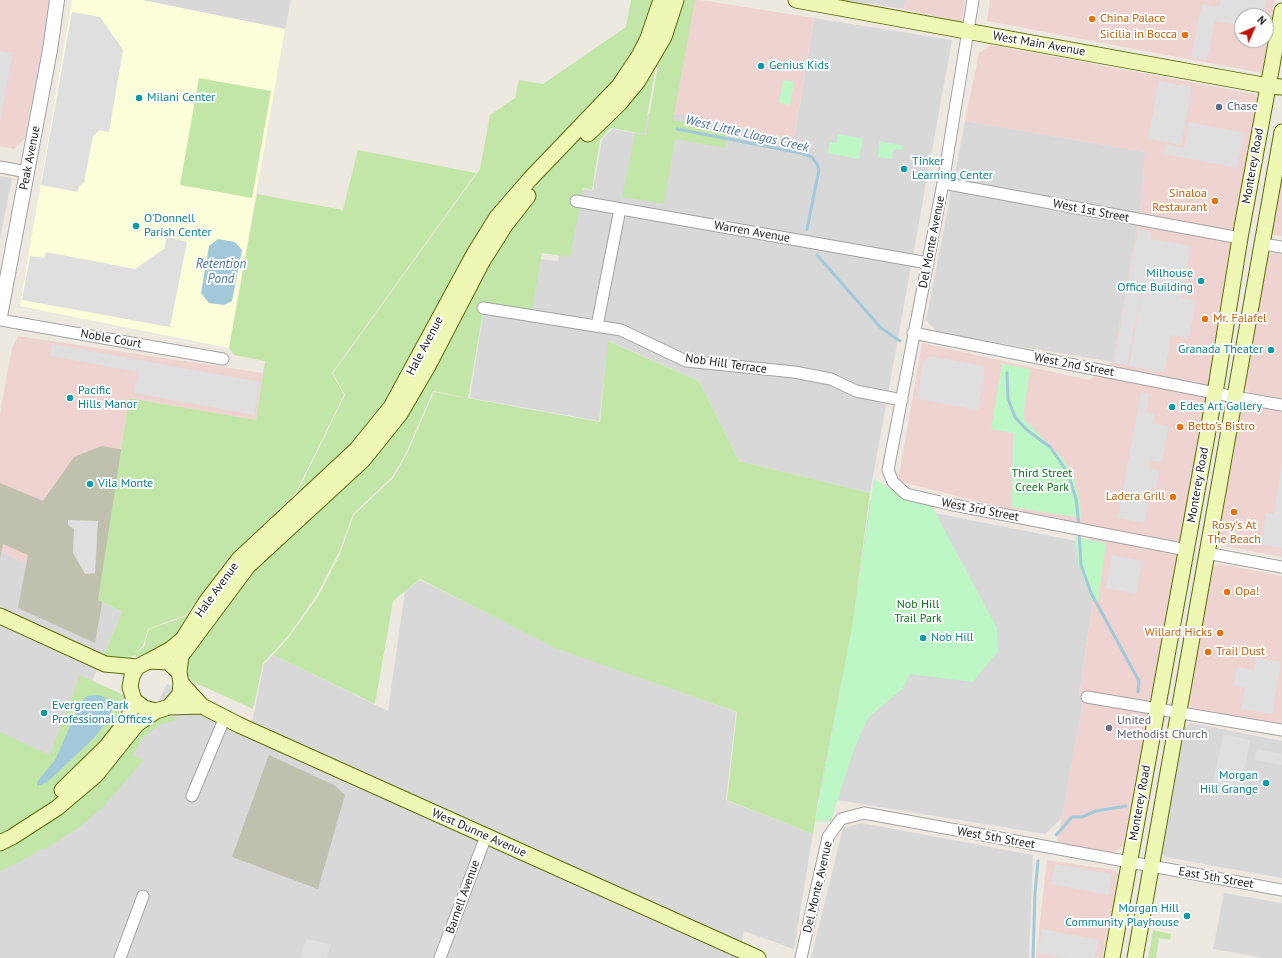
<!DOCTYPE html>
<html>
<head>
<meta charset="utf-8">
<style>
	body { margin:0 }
	#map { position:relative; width:1282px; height:958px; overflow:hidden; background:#ede9e1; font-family:"PT Sans",sans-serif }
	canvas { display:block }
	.north { position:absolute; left:1234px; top:8px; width:40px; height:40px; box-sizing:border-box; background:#fff; border:1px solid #a4a4a4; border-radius:50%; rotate:45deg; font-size:11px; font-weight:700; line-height:16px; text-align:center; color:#1b1b1b }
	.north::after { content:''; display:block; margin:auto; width:14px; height:18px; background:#c01206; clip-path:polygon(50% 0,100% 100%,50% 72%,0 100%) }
</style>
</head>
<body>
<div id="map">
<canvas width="1282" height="958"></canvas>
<div class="north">N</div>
</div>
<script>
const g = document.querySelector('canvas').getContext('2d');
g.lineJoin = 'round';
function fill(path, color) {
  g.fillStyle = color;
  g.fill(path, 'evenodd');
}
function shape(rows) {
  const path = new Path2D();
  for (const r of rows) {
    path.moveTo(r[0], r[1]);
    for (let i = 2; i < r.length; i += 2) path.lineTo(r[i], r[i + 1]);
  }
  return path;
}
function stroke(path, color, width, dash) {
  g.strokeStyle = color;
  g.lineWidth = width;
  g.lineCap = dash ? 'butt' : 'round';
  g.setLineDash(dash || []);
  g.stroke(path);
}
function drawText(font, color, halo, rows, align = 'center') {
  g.font = font + ' "PT Sans",sans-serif';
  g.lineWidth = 4;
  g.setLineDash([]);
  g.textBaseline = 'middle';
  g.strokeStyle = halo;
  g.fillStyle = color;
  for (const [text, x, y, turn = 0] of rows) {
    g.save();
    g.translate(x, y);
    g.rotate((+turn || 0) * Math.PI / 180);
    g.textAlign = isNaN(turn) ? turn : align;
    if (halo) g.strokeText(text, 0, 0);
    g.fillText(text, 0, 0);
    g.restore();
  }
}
const residential = shape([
	[142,0,291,0,285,29],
	[844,0,906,0,904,9],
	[814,18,952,40,870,493,739,461,699,381,609,341,599,421,470,398,485,301,539,259,558,261,572,187,593,191,602,140,612,129,633,133,653,109,794,139],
	[965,121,1146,152,1140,211,1113,362,938,333,926,320],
	[0,176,12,178,0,240],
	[870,500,1101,546,1079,695,1083,701,1062,818,1045,834,837,800,818,800,852,629],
	[0,551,122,612,66,740,0,804],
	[420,580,556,647,736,712,726,800,813,834,794,949,744,931,739,958,0,958,0,868,117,784,167,684,252,723,264,664,273,655,388,711,405,591],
	[1191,723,1282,741,1282,878,1165,857,1159,849,1181,730],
	[862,823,1033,855,1029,958,811,958,843,828],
	[1224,893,1282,903,1282,958,1265,958,1213,949]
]);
const commercial = shape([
	[0,0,51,0,25,138,14,149,0,146],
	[672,0,700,0,814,18,794,139,653,109],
	[906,0,965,0,962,22,904,9],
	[990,0,1275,0,1262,73,987,21],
	[1242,16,1266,16,1266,40,1242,40],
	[991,45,1254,94,1261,103,1176,572,1123,846,1113,853,1057,844,1083,701,1079,695,1101,546,1067,524,898,481,922,343,1089,380,1113,362,1140,211,1145,152,965,121,979,53],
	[1282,157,1282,236,1273,235,1269,226],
	[1275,253,1282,254,1282,398,1250,393,1243,385,1267,256],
	[18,336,263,373,256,420,129,398,98,600,0,551,0,413,12,348],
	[1242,404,1282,412,1282,557,1214,544,1234,411],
	[1220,564,1282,576,1282,724,1192,708,1186,698,1213,567],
	[1047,860,1115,870,1120,877,1102,958,1036,958]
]);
const education = shape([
	[72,0,142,0,285,29,229,348,20,306]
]);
const construction = shape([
	[102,446,129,451,95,643,18,608,28,555,3,544,0,558,0,483,43,501,74,457],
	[269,755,334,785,345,795,318,889,232,857]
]);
const grass = shape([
	[631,0,667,0,644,134,611,128,600,140,592,190,583,188,570,257,542,253,531,315,484,307,468,398,433,391,406,453,392,477,353,514,339,552,316,596,288,636,263,663,253,709,134,655,144,647,149,629,187,616,228,560,296,495,345,395,333,373,480,169,490,115,515,98,519,80,543,84,626,27],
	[669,0,695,0,673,120,728,130,725,148,675,139,664,204,622,197,635,134,646,135],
	[199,78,271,91,252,198,180,185],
	[358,150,476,173,332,373,344,395,295,494,227,559,186,615,148,629,143,646,124,665,103,656,122,612,98,600,129,398,256,420,265,361,234,355,229,348,257,194,343,210],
	[608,341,699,381,739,461,870,493,852,629,818,800,813,834,727,800,737,712,555,648,420,579,393,601,375,704,273,655,289,637,318,597,340,554,354,515,393,478,407,454,434,392,600,422],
	[80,675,178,720,159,725,144,737,132,755,144,760,103,807,81,826,44,850,43,848,18,863,0,871,0,732,50,755],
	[1153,930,1171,934,1170,940,1159,938,1156,958,1148,958]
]);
const park = shape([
	[783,80,794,82,790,105,779,103],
	[838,134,863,139,859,159,828,153,830,142,837,143],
	[879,141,904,146,903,150,893,149,892,159,878,157],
	[1002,364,1030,369,1023,418,1064,460,1074,479,1080,501,1081,518,1012,507,1013,433,991,429],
	[874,479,898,494,930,503,997,628,998,651,973,682,910,674,902,689,868,718,854,749,831,821,815,821,853,623],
	[1075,537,1106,543,1098,602,1092,600,1078,564]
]);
const parking = shape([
	[1221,0,1267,0,1263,16,1242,16,1242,26,1215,21,1207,60,1191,57,1202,4,1219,7],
	[72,12,100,17,123,50,109,132,100,130,93,136,84,183,79,186,78,192,41,185],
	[0,51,13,53,0,120],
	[1159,81,1192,87,1181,145,1148,139],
	[1189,122,1244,133,1237,168,1164,154,1166,144,1184,148],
	[1138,229,1152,232,1151,239,1191,246,1181,298,1196,301,1189,338,1171,335,1165,372,1129,366,1147,260,1127,365,1114,363],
	[167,237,187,242,170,327,22,300,30,256,44,258,46,252,135,269,164,249],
	[52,344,260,382,254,415,134,393,138,372,50,356],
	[930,356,985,366,978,410,917,399,923,362],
	[1141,392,1149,394,1146,412,1155,414,1152,423,1169,427,1162,462,1150,460,1149,468,1159,470,1156,488,1151,488,1144,523,1118,518],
	[1282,464,1282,548,1261,545,1266,513,1274,514],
	[68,520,98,521,95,573,85,574,73,553,74,529,68,525],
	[1112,555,1142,561,1136,594,1106,588],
	[1256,658,1281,662,1272,714,1241,709,1245,688,1234,686,1237,667,1254,670],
	[1223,734,1250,740,1240,793,1212,788],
	[1257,749,1282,754,1282,765,1255,760],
	[1055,864,1112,874,1108,895,1051,884],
	[1042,929,1099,940,1095,958,1066,958,1038,953],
	[306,939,331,944,327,958,301,958]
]);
const water = shape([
	[218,239,235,242,242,250,232,301,224,305,209,303,201,293,209,246],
	[95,695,102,696,108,700,112,707,111,714,105,724,94,738,56,774,46,783,37,786,37,782,55,760,80,703,87,696]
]);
const stream = shape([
	[677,129,801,153,812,157,817,164,819,170,807,229],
	[817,255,881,328,900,341],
	[1007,373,1008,399,1015,417,1027,430,1050,447,1068,473,1076,499,1079,525],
	[1079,533,1081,565,1091,593,1139,681,1138,692],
	[1056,835,1072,817,1082,817,1096,811,1126,806],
	[1033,958,1035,892,1038,861]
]);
const minor = shape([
	[973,0,943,183,888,470,893,482,906,494,949,504,1187,550],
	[0,167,27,172],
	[943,183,1240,238],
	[576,201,928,263],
	[1263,244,1282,247],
	[483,308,621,330,686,361,794,372,831,379,856,391,902,400],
	[0,320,223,359],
	[597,326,620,209],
	[913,333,1235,397,1282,405],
	[1206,553,1282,567],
	[1087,697,1282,730],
	[192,796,225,717],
	[120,958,143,896],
	[440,958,486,836],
	[801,958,828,837,841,819,864,813,1282,890]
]);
const tertiary = shape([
	[0,316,50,50,57,0]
]);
const secondary = shape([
	[796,0,1268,86,1282,87],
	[588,134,619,104,638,81,664,37,676,0],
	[0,616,105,664,137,667],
	[149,661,171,649,183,639,206,602,239,559,356,450,391,407,474,254,497,217,530,179,619,86,639,56,648,38,661,0],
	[149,661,168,662,179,672,181,683,180,694,169,707,156,711,144,708,134,700,130,687,132,676,137,667,149,661],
	[179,672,181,656,248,566,363,460,400,414,428,366,482,262,506,224,528,196],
	[181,683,202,706,239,725,758,958],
	[169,707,202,706],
	[62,790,107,746,128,719,134,700],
	[0,843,12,837,57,808,96,775,137,724,156,711],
	[1112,958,1217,381,1240,238,1282,11],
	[1135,958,1282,132]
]);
const markers = [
	[1092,19,4,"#e8710a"],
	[1185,35,4,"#e8710a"],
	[761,66,4,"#0f9aa8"],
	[139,98,4,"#0f9aa8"],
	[1219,107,4,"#5c6f8a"],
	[904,169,4,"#0f9aa8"],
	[1215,201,4,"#e8710a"],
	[136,226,4,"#0f9aa8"],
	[1201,281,4,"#0f9aa8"],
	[1205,319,4,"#e8710a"],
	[1271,350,4,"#0f9aa8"],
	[70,398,4,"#0f9aa8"],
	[1172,407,4,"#0f9aa8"],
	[1180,427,4,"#e8710a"],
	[90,484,4,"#0f9aa8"],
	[1173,497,4,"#e8710a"],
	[1234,512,4,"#e8710a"],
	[1227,592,4,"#e8710a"],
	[1220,633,4,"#e8710a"],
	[923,638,4,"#0f9aa8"],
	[1208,652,4,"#e8710a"],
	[44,713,4,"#0f9aa8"],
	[1109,728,4,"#6b7280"],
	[1266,783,4,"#0f9aa8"],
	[1187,916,4,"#0f9aa8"]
];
const foodNames = [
	["China Palace",1100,19],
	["Sicilia in Bocca",1177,35,"right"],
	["Sinaloa",1207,194,"right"],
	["Restaurant",1207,208,"right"],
	["Mr. Falafel",1213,319],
	["Betto's Bistro",1188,427],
	["Ladera Grill",1165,497,"right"],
	["Rosy's At",1234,526,"center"],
	["The Beach",1234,540,"center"],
	["Opa!",1235,592],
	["Willard Hicks",1212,633,"right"],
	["Trail Dust",1216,652]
];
const streetNames = [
	["West Main Avenue",1039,44,10],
	["Peak Avenue",30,158,-79],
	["Monterey Road",1253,166,-80],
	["West 1st Street",1091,211,11],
	["Warren Avenue",752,232,10],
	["Del Monte Avenue",932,242,-79],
	["Noble Court",111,339,10],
	["Hale Avenue",425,346,-62],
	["Nob Hill Terrace",726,364,8],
	["West 2nd Street",1074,365,11],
	["Monterey Road",1198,485,-80],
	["West 3rd Street",980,510,11],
	["Hale Avenue",217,590,-54],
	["Monterey Road",1140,803,-80],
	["West Dunne Avenue",479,833,24],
	["West 5th Street",996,838,10],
	["East 5th Street",1216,878,10],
	["Del Monte Avenue",818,887,-77],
	["Barnell Avenue",463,897,-70]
];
const cultureNames = [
	["Genius Kids",769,66],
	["Milani Center",147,98],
	["Tinker",912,162],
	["Learning Center",912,176],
	["O'Donnell",144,219],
	["Parish Center",144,233],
	["Milhouse",1193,274,"right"],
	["Office Building",1193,288,"right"],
	["Granada Theater",1263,350,"right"],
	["Pacific",78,391],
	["Hills Manor",78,405],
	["Edes Art Gallery",1180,407],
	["Vila Monte",98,484],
	["Nob Hill",931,638],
	["Evergreen Park",52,706],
	["Professional Offices",52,720],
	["Morgan",1258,776,"right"],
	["Hill Grange",1258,790,"right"],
	["Morgan Hill",1179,909,"right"],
	["Community Playhouse",1179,923,"right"]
];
const serviceNames = [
	["Chase",1227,107]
];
const parkNames = [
	["Third Street",1042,474],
	["Creek Park",1042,488],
	["Nob Hill",918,605],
	["Trail Park",918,619]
];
const worshipNames = [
	["United",1117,721],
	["Methodist Church",1117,735]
];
const waterNames = [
	["West Little Llagas Creek",747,134,13],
	["Retention",221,264],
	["Pond",221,279]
];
fill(residential, '#d9d8d8');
fill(commercial, '#eed3d0');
fill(education, '#fbfed8');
fill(construction, '#bfc0ad');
fill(grass, '#c2e6a7');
fill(park, '#bdf7c6');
fill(parking, '#dfdfdf');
fill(water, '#a2c9d9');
stroke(stream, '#a2c9d9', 3);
stroke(minor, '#a2a2a2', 13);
stroke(tertiary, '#a2a2a2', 16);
stroke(secondary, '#5b6d08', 17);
stroke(minor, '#fff', 11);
stroke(tertiary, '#fff', 14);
stroke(secondary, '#eff7b4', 15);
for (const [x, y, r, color] of markers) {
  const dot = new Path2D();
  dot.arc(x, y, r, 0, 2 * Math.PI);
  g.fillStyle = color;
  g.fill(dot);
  stroke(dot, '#fff', 1.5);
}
drawText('12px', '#c56008', '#fff', foodNames, 'left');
drawText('12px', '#1b1b1b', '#fff', streetNames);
drawText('12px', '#0d838f', '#fff', cultureNames, 'left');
drawText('12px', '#4e5e75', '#fff', serviceNames, 'left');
drawText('12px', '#0e741d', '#fff', parkNames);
drawText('12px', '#5b616d', '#fff', worshipNames, 'left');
drawText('italic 13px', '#4b73a7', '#fff', waterNames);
</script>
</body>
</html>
